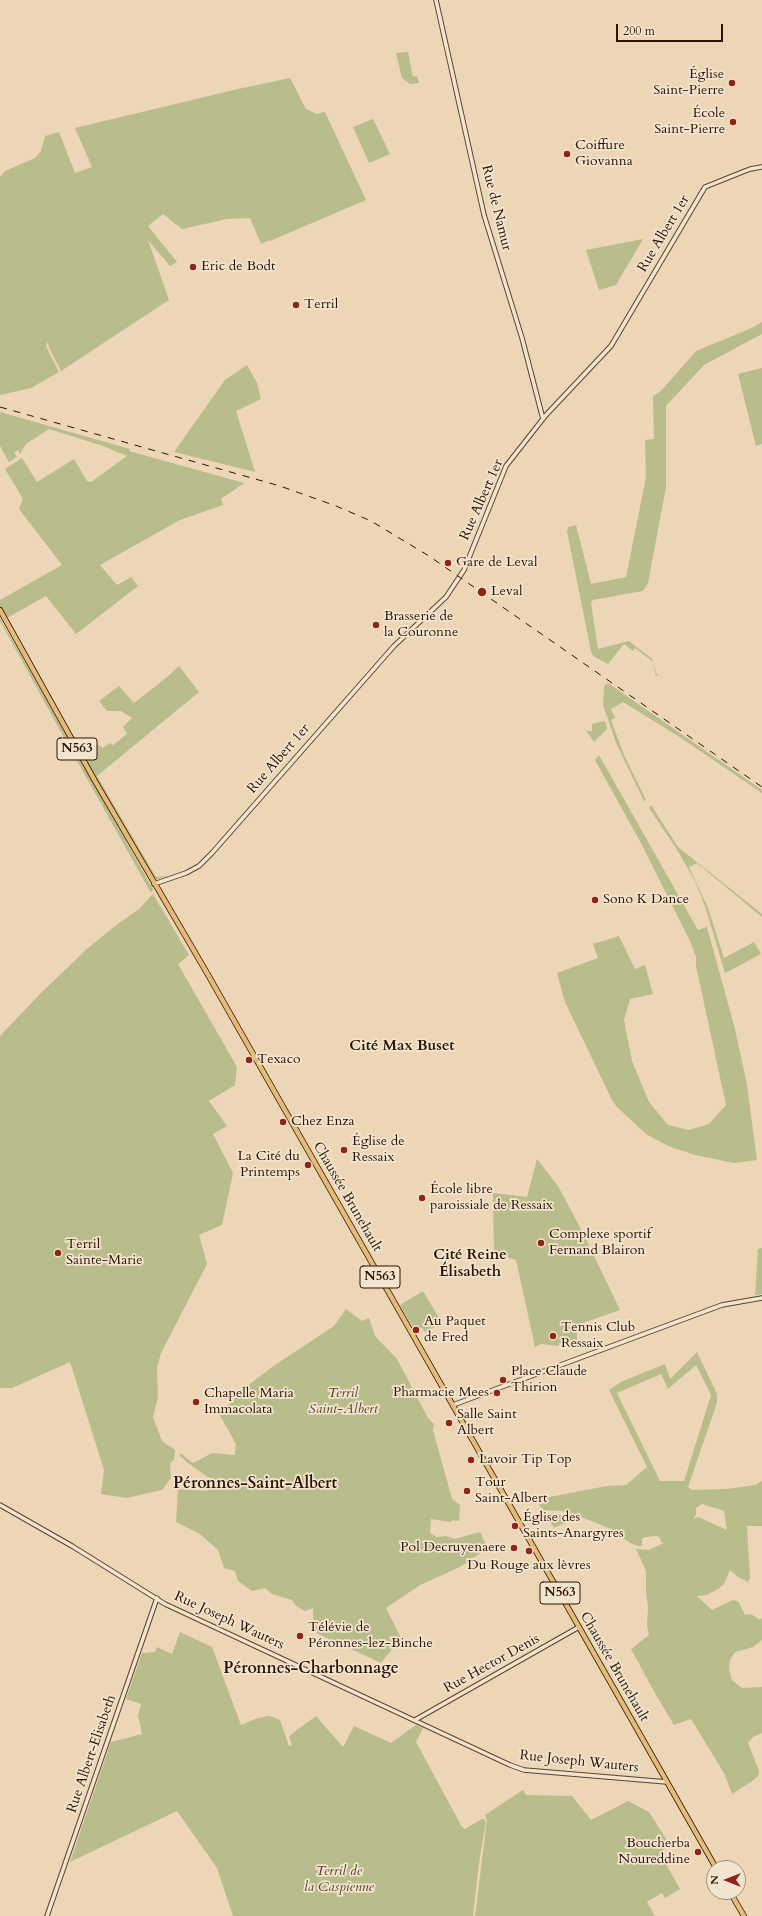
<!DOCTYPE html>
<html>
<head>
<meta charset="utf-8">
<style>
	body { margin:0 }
	#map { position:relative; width:762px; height:1916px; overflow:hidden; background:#ecd6b5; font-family:Cardo,serif }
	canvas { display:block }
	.north { position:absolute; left:706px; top:1860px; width:40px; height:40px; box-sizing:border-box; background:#f3e4cf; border:1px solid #a3917c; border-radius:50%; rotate:270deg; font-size:11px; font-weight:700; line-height:16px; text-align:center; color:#2a1400 }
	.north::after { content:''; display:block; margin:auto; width:14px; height:18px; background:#8f2418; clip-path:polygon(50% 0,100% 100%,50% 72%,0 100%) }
	.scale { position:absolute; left:616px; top:24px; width:107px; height:18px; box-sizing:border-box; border:2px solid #2a1400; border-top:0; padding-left:5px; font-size:12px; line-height:14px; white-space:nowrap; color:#2a1400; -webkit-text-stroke:3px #f3e4cf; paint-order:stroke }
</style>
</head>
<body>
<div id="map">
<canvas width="762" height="1916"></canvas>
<div class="north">N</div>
<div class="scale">200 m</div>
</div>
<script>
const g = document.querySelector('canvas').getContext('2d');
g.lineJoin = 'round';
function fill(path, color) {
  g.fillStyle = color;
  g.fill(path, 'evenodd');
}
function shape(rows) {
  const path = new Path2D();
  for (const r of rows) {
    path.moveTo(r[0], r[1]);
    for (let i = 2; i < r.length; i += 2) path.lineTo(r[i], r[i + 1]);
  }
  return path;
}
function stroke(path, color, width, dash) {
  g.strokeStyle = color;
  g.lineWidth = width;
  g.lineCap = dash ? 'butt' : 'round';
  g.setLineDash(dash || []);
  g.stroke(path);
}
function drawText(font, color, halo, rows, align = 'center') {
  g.font = font + ' Cardo,serif';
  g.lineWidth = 3.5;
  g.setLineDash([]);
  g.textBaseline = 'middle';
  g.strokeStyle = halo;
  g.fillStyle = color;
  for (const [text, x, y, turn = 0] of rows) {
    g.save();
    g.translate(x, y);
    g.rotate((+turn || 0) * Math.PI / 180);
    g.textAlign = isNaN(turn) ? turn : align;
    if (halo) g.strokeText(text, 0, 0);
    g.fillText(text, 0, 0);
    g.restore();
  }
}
const green = shape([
	[408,52,413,77,417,76,419,83,410,84,402,78,396,53],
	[290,78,306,109,317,114,325,112,366,200,270,241,269,240,261,244,250,218,227,219,182,229,163,214,148,226,177,262,170,266,148,240,169,300,61,371,49,348,48,342,46,346,59,372,31,388,0,395,0,177,5,171,35,158,41,151,45,136,59,132,75,173,92,167,75,128,238,89],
	[373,119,390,154,369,163,353,127],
	[643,239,616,285,599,290,586,250],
	[762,322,762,334,704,365,666,406,666,487,648,583,643,591,593,600,591,603,598,649,629,641,652,659,657,675,660,676,656,676,653,662,635,648,633,651,624,644,608,664,593,656,591,651,567,531,568,527,576,525,591,584,626,577,646,477,645,440,654,439,653,396,660,392,696,351,754,327],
	[247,365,257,383,261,399,236,411,255,472,174,452,225,380],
	[762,368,762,444,756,446,738,374],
	[0,412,130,449,129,451,244,483,221,499,223,505,180,520,100,565,117,585,131,577,138,586,76,634,46,596,7,618,0,606,0,600,62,565,19,509,23,499,5,469,22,458,37,482,74,459,87,481,91,482,127,456,103,446,49,429,26,444,20,454,18,450,14,453,17,457,9,462,0,446],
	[0,618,153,889,151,893,66,741,0,621],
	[179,666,199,692,97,776,156,877,171,876,156,879,151,875,80,751,82,750,84,752,90,749,95,743,103,748,110,743,113,745,127,734,123,727,132,718,121,711,107,711,99,701,119,686,134,703,166,678],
	[608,683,762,790,762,793,678,736,623,702,611,709,615,718,611,720,624,755,646,800,644,801,616,743,608,719,603,705,604,686],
	[605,721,607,729,594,742,585,729,587,731,592,731,592,724],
	[599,755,698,930,707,927,735,1029,747,1085,757,1160,734,1163,695,1155,668,1146,646,1134,617,1107,612,1100,565,1002,557,973,598,958,593,944,619,936,635,969,645,965,653,994,630,999,624,1020,632,1061,649,1102,668,1125,689,1130,709,1124,726,1105,696,966,696,957,690,941,642,845,595,760],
	[651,805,678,847,762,914,762,917,697,863,689,867,708,908,724,958,754,942,761,954,725,973,705,906,695,881,676,848,649,808],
	[153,894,189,955,178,964,237,1067,235,1085,209,1101,227,1126,213,1134,233,1173,222,1225,199,1235,207,1264,161,1353,157,1368,158,1397,153,1417,162,1441,175,1450,174,1460,170,1463,171,1478,162,1490,126,1498,101,1494,104,1470,70,1362,12,1388,0,1388,0,1036,41,993,88,948,115,926,139,909],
	[537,1159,558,1186,583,1233,620,1310,577,1325,577,1348,567,1347,565,1343,559,1343,559,1346,541,1344,535,1347,516,1260,494,1254,493,1193,527,1197],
	[762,1248,762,1294,755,1295,758,1249],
	[423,1291,442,1323,425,1332,422,1328,413,1327,400,1305],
	[346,1309,362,1321,369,1318,375,1336,397,1359,428,1418,434,1424,433,1430,452,1499,460,1505,459,1521,452,1520,451,1522,431,1519,430,1533,437,1537,446,1536,455,1539,480,1532,488,1548,460,1567,420,1585,386,1608,401,1638,381,1663,314,1632,313,1608,305,1611,296,1606,292,1600,272,1594,265,1588,252,1591,238,1581,235,1571,224,1568,218,1550,200,1534,176,1522,178,1489,208,1491,212,1480,188,1463,180,1456,180,1453,193,1463,212,1453,235,1455,236,1444,218,1412,230,1404,242,1390,272,1367,334,1326],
	[697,1352,717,1394,717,1403,688,1487,693,1490,727,1489,755,1485,762,1481,762,1526,747,1526,750,1578,748,1582,738,1577,730,1570,724,1584,718,1589,707,1595,697,1596,712,1610,733,1600,738,1601,745,1615,751,1614,760,1620,762,1618,762,1640,753,1647,735,1652,730,1660,729,1670,732,1680,742,1688,762,1687,762,1733,753,1737,748,1743,756,1763,759,1771,758,1776,751,1782,732,1794,724,1773,691,1719,674,1725,656,1695,631,1649,649,1635,647,1625,648,1607,646,1593,646,1571,636,1549,649,1550,666,1542,662,1543,659,1537,657,1536,646,1537,642,1538,642,1546,638,1546,630,1543,611,1529,576,1515,561,1511,543,1510,537,1502,544,1498,607,1486,626,1485,647,1467,609,1390,621,1382,665,1364,670,1379],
	[696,1365,711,1395,684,1481,660,1481,617,1393,661,1374,668,1389],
	[702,1504,724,1511,727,1530,698,1517,693,1519,696,1515,696,1508],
	[545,1513,549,1513,577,1518,554,1528],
	[180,1632,212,1647,241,1725,255,1719,267,1716,273,1717,280,1720,289,1746,292,1745,289,1736,316,1716,343,1747,354,1726,391,1743,416,1725,423,1728,416,1742,462,1827,465,1829,482,1819,484,1819,486,1822,479,1863,473,1916,233,1916,217,1868,177,1811,70,1862,111,1742,142,1734,138,1715,141,1704,126,1699,142,1653,155,1652,157,1647,172,1654],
	[523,1790,526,1795,572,1796,591,1820,628,1801,649,1812,670,1845,660,1853,680,1889,665,1898,662,1893,647,1902,655,1916,475,1916,487,1820,485,1815]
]);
const tertiary = shape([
	[436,0,484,215,522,338,543,419],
	[154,884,186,873,199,866,212,853,394,646,446,597,464,570,506,466,546,415,611,346,705,187,750,169,762,167],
	[453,1405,722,1305,762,1298],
	[0,1505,72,1546,165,1604,510,1765,524,1770,667,1782],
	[415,1720,579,1627],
	[47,1916,157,1598]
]);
const primary = shape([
	[0,610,95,781,207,973,716,1868],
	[730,1892,744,1916]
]);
const rail = shape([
	[0,407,280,486,336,506,371,521,429,556,762,787]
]);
const markers = [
	[732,83,4,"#8f2418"],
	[733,122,4,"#8f2418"],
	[567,154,4,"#8f2418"],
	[193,267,4,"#8f2418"],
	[296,305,4,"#8f2418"],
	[448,563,4,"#8f2418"],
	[482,592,5,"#8f2418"],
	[376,625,4,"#8f2418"],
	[595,900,4,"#8f2418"],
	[249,1060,4,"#8f2418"],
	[283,1122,4,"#8f2418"],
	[344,1150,4,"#8f2418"],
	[308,1165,4,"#8f2418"],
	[422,1198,4,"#8f2418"],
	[541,1243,4,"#8f2418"],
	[58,1253,4,"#8f2418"],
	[416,1330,4,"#8f2418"],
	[553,1336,4,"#8f2418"],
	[503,1380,4,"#8f2418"],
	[497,1393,4,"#8f2418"],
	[196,1402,4,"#8f2418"],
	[449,1423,4,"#8f2418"],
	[471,1460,4,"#8f2418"],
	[467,1491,4,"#8f2418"],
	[515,1526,4,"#8f2418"],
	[514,1548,4,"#8f2418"],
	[529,1551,4,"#8f2418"],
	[300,1636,4,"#8f2418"],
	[698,1852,4,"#8f2418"]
];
const shields = [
	[77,749,40],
	[380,1277,40],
	[560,1593,40]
];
const shieldNames = [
	["N563",77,749],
	["N563",380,1277],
	["N563",560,1593]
];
const poiNames = [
	["Église",724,75,"right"],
	["Saint-Pierre",724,91,"right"],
	["École",725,114,"right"],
	["Saint-Pierre",725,130,"right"],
	["Coiffure",575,146],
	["Giovanna",575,162],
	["Eric de Bodt",201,267],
	["Terril",304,305],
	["Gare de Leval",456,563],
	["Leval",491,592],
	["Brasserie de",384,617],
	["la Couronne",384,633],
	["Sono K Dance",603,900],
	["Texaco",257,1060],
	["Chez Enza",291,1122],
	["Église de",352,1142],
	["Ressaix",352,1158],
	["La Cité du",300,1157,"right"],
	["Printemps",300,1173,"right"],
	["École libre",430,1190],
	["paroissiale de Ressaix",430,1206],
	["Complexe sportif",549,1235],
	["Fernand Blairon",549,1251],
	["Terril",66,1245],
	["Sainte-Marie",66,1261],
	["Au Paquet",424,1322],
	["de Fred",424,1338],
	["Tennis Club",561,1328],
	["Ressaix",561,1344],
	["Place Claude",511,1372],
	["Thirion",511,1388],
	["Pharmacie Mees",489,1393,"right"],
	["Chapelle Maria",204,1394],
	["Immacolata",204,1410],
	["Salle Saint",457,1415],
	["Albert",457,1431],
	["Lavoir Tip Top",479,1460],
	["Tour",475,1483],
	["Saint-Albert",475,1499],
	["Église des",523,1518],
	["Saints-Anargyres",523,1534],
	["Pol Decruyenaere",506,1548,"right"],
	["Du Rouge aux lèvres",529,1566,"center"],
	["Télévie de",308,1628],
	["Péronnes-lez-Binche",308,1644],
	["Boucherba",690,1844,"right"],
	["Noureddine",690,1860,"right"]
];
const streetNames = [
	["Rue de Namur",496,208,76],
	["Rue Albert 1er",664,234,-59],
	["Rue Albert 1er",482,500,-66],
	["Rue Albert 1er",279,759,-49],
	["Chaussée Brunehault",347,1197,60],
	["Rue Joseph Wauters",229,1621,25],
	["Rue Hector Denis",492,1664,-29],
	["Chaussée Brunehault",614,1667,60],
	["Rue Albert-Elisabeth",92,1754,-71],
	["Rue Joseph Wauters",579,1762,6]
];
const parkNames = [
	["Terril",343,1394],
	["Saint-Albert",343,1410],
	["Terril de",339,1872],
	["la Caspienne",339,1888]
];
const neighbourhoodNames = [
	["Cité Max Buset",402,1047],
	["Cité Reine",470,1256],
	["Élisabeth",470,1273]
];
const quarterNames = [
	["Péronnes-Saint-Albert",255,1484],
	["Péronnes-Charbonnage",311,1669]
];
fill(green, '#b9bd8c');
stroke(tertiary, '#5a442d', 5.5);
stroke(primary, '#2a1400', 6);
stroke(tertiary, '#f3e4cf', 3.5);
stroke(primary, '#e6bb7a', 4.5);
stroke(rail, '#2a1400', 1, [7, 7]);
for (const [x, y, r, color] of markers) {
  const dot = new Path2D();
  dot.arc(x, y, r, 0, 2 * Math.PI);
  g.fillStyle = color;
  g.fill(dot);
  stroke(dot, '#f3e4cf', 1.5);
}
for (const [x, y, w] of shields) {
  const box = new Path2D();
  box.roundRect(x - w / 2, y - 11, w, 22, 3);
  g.fillStyle = '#f3e4cf';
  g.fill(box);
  stroke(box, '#2a1400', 1);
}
drawText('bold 13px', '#2a1400', null, shieldNames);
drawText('14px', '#2a1400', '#f3e4cf', poiNames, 'left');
drawText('14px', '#2a1400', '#f3e4cf', streetNames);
drawText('italic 14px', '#55472a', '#f3e4cf', parkNames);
drawText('bold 15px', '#2a1400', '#f3e4cf', neighbourhoodNames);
drawText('bold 16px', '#2a1400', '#f3e4cf', quarterNames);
</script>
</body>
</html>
